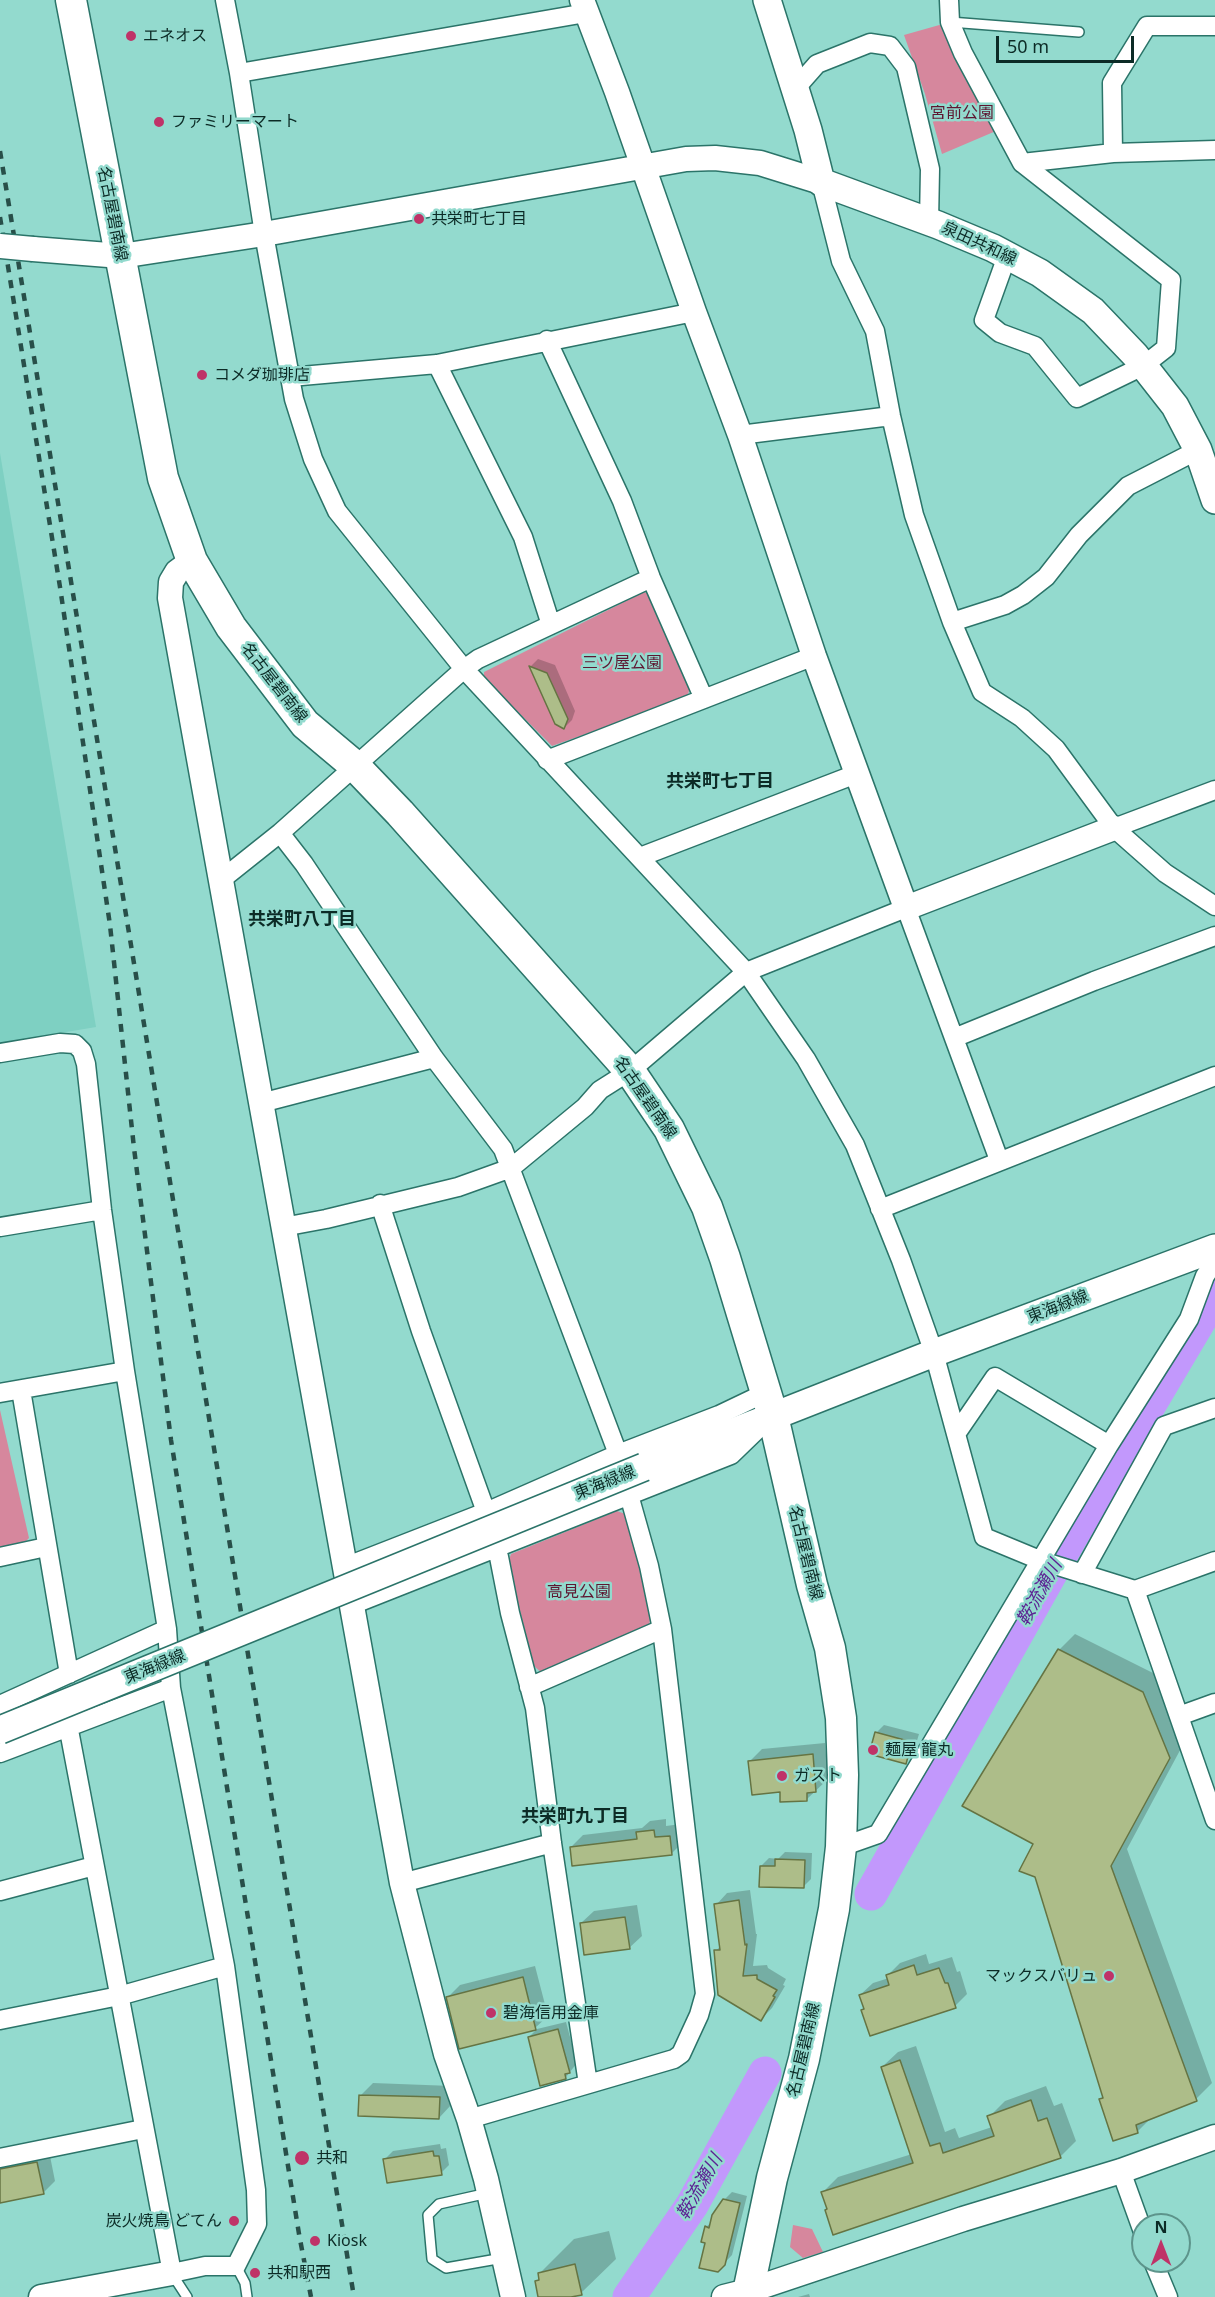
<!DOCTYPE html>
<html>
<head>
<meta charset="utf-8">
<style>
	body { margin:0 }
	#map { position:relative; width:1215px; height:2297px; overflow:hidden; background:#93dace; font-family:"Noto Sans",sans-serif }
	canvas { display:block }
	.north { position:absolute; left:1131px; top:2213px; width:60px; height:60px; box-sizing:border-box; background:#93dace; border:2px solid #5d948b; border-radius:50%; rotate:0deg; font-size:16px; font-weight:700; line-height:24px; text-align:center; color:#0c2b26 }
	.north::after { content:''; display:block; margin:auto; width:21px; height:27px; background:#bf3368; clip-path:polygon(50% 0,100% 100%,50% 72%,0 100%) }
	.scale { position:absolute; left:996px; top:36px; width:138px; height:27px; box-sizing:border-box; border:3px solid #0c2b26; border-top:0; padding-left:8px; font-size:18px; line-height:21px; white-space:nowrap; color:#0c2b26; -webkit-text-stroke:4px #93dace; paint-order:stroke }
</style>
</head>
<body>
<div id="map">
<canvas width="1215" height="2297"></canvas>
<div class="north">N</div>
<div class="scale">50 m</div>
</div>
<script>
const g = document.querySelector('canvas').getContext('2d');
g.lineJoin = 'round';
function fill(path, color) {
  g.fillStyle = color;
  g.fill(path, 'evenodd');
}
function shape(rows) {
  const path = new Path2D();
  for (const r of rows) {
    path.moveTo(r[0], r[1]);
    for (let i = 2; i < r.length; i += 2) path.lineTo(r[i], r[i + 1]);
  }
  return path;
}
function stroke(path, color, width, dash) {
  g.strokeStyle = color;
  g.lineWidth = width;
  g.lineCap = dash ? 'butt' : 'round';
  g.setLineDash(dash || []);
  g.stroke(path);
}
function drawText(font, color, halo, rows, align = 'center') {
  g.font = font + ' "Noto Sans","Noto Sans JP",sans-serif';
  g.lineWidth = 5;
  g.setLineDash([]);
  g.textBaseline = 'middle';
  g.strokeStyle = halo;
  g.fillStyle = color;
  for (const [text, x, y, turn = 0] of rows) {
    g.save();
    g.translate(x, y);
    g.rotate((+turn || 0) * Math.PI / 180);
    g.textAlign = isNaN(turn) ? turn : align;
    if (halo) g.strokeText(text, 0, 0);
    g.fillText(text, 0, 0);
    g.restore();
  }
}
const built = shape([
	[0,453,96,1027,0,1043]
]);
const green = shape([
	[950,22,1003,128,942,154,925,94,904,35],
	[644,592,652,595,690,687,687,698,552,746,484,678,484,672],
	[0,1410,29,1538,22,1545,0,1548],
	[617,1511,628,1515,650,1619,649,1628,542,1673,534,1666,508,1563,511,1554],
	[793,2225,812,2229,823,2252,803,2258,790,2247]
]);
const shadow = shape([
	[538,659,555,665,575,711,572,720,564,728,556,723,531,666],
	[1075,1634,1159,1676,1185,1741,1127,1849,1212,2083,1196,2099,1152,2117,1138,2131,1101,2100,1104,2096,1035,1843,1059,1650],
	[884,1725,919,1734,913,1754,905,1762,876,1733],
	[825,1743,828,1779,807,1799,781,1790,750,1761,762,1749],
	[666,1819,666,1826,681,1824,684,1841,671,1854,571,1847,583,1835,642,1828,650,1821],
	[785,1852,812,1853,811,1879,803,1887,761,1866,769,1858,778,1859],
	[750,1890,756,1934,757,1934,753,1966,767,1965,768,1968,786,1979,783,1985,785,1986,772,2008,761,2019,716,1951,721,1945,716,1905,727,1893],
	[637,1905,642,1936,629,1948,581,1923,594,1911],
	[926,1954,929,1964,952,1957,957,1972,960,1971,967,1994,955,2006,865,2009,860,1995,873,1983,889,1978,888,1975,900,1963],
	[535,1966,548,2016,535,2028,448,1997,460,1985],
	[566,2022,577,2063,566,2077,529,2037,537,2029],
	[916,2046,945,2132,955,2128,959,2138,992,2127,989,2117,1005,2101,1046,2086,1054,2106,1062,2103,1076,2141,1060,2157,829,2208,823,2192,838,2177,912,2154,882,2067,898,2052],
	[373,2083,452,2086,451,2105,439,2118,361,2095],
	[440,2144,441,2149,446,2148,449,2165,441,2173,385,2159,393,2151],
	[49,2151,55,2181,43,2193,0,2202,0,2160],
	[732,2192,747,2196,732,2255,717,2271,707,2242,706,2227,713,2221,724,2200],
	[609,2231,616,2259,581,2293,564,2297,540,2297,537,2281,540,2277,540,2273,574,2239],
	[809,2294,810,2297,798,2297]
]);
const river = shape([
	[871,1894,1072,1536,1215,1295],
	[629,2297,692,2205,765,2073]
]);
const building = shape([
	[529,666,547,673,568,719,564,729,555,724,529,666],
	[1058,1649,1143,1692,1170,1758,1111,1866,1197,2101,1136,2125,1138,2133,1113,2141,1099,2099,1103,2098,1035,1877,1019,1871,1033,1844,962,1806,1058,1649],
	[875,1732,912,1742,906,1764,869,1754,875,1732],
	[813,1754,816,1792,807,1793,807,1801,780,1802,780,1792,752,1795,748,1761,813,1754],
	[654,1830,655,1837,670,1836,672,1855,572,1866,570,1847,637,1839,636,1832,654,1830],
	[775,1859,805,1860,804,1888,759,1887,760,1866,775,1866,775,1859],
	[739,1900,745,1945,747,1944,743,1976,757,1975,757,1979,777,1990,773,1996,775,1997,761,2021,718,1995,714,1950,720,1950,714,1904,739,1900],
	[625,1917,630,1949,584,1955,580,1923,625,1917],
	[914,1965,917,1975,939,1968,945,1983,948,1983,956,2008,870,2036,861,2010,864,2009,859,1995,889,1985,886,1975,914,1965],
	[523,1977,536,2030,459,2049,446,1997,523,1977],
	[558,2029,570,2073,565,2074,566,2079,540,2086,528,2037,558,2029],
	[900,2060,930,2146,940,2143,943,2153,994,2136,987,2116,1031,2100,1038,2121,1047,2118,1061,2158,833,2235,825,2210,827,2209,821,2192,913,2163,881,2067,900,2060],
	[359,2095,440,2097,439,2119,358,2116,359,2095],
	[433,2151,434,2156,439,2156,442,2175,387,2183,383,2159,433,2151],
	[37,2162,44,2194,0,2203,0,2169,37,2162],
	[723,2199,740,2203,725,2265,718,2272,699,2268,705,2243,701,2242,705,2226,709,2228,712,2215,723,2199],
	[575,2264,582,2295,571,2297,538,2297,535,2281,539,2280,538,2273,575,2264]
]);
const service = shape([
	[950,22,1079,32],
	[488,2193,439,2204,428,2215,432,2259,446,2268,503,2258],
	[236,2266,245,2283,247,2297],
	[172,2274,187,2297]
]);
const minor = shape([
	[225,0,239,73,264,234,294,399,313,459,337,511,464,669,746,972,806,1059,855,1145,901,1260,934,1353,984,1537,1042,1561,1135,1590,1215,1561],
	[949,0,950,22,963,53,1022,163,1113,153,1215,150],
	[239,73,586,13],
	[795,89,817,64,870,43,890,46,906,67,930,169,929,222],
	[1113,153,1112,83,1147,26,1215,26],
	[821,182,841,261,875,331,891,416,914,515,952,622,982,692,1022,718,1056,749,1114,828],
	[1007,256,984,320,1000,333,1035,346,1077,398,1143,366,1166,348,1171,280,1022,163],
	[547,340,622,501,651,578,704,699],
	[437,364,523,537,551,625],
	[290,377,437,364,694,312],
	[740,435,891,416],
	[952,622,1005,605,1023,595,1046,577,1079,535,1128,486,1198,450],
	[547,760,814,656],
	[1215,790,1114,828,1165,873,1215,906],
	[280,833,304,864,434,1058,503,1149,618,1454],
	[640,857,856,774],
	[221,880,280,833,464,669,478,659,651,578],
	[954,1038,1094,981,1215,936],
	[0,1053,60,1043,75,1044,82,1051,86,1064,102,1210,125,1371,167,1629,171,1688,225,1966,256,2190,257,2224,236,2266,205,2266,172,2273,68,1725],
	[261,1103,434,1058],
	[380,1204,421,1331,486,1512,499,1557,510,1613,535,1708,552,1843,588,2084],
	[880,1209,1215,1076],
	[0,1227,102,1210],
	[283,1227,326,1219,458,1187,511,1168,585,1107,600,1090,630,1071,746,972,906,908,999,1160],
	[21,1390,69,1674],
	[0,1393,125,1371],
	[956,1434,995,1377,1109,1445],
	[0,1557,46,1547],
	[345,1567,486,1512,618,1454,719,1415,765,1393],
	[1082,1574,1164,1426,1215,1408],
	[1135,1590,1215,1820],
	[352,1605,731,1455,762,1425],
	[529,1687,662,1629],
	[0,1705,167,1629],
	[1179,1716,1215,1703],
	[0,1753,171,1688],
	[841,1847,878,1834,1109,1445,1189,1319,1205,1276,1215,1261],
	[402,1883,552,1843],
	[0,1891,94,1866],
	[0,2020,119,1996,225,1966],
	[469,2119,674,2059,681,2054,699,2015,705,1994,662,1629,649,1566,629,1495],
	[0,2158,143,2129],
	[1121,2171,1143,2232],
	[1153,2261,1168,2297]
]);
const tertiary = shape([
	[582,0,617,92,694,312,740,435,814,656,906,908,1114,828],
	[33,249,121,256,264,234,686,159,715,158,760,163,821,182],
	[192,561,177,572,171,582,170,598,402,1883,446,2054,469,2119,486,2179,513,2297],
	[41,2297,172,2273],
	[724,2297,748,2291,963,2219,1121,2171,1215,2137]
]);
const secondary = shape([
	[767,0,808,130,821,182,938,225,993,248,1040,273,1093,311,1135,355,1175,406,1198,450,1215,500],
	[644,1467,934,1353,1215,1248]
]);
const primary = shape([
	[71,0,163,478,192,561,231,627,305,724,355,766,400,813,630,1071,669,1129,707,1207,725,1258,773,1416,812,1585,830,1648,841,1718,843,1775,841,1847,834,1909,804,2059,772,2178,747,2297]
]);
const rail = shape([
	[0,151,354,2297],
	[0,217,60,587,110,925,134,1148,171,1440,299,2234,311,2297]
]);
const tertiaryBridge = shape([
	[0,246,33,249]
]);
const secondaryBridge = shape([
	[0,1730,644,1467]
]);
const markers = [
	[131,36,6,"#bf3368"],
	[159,122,6,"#bf3368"],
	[419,219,6,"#bf3368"],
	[202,375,6,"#bf3368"],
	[873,1750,6,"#bf3368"],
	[782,1776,6,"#bf3368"],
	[1109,1976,6,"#bf3368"],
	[491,2013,6,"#bf3368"],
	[302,2158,8,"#bf3368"],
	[234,2221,6,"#bf3368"],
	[315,2241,6,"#bf3368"],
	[255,2273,6,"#bf3368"]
];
const poiNames = [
	["エネオス",143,36],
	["ファミリーマート",171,122],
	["共栄町七丁目",431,219],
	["コメダ珈琲店",214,375],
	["麺屋 龍丸",885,1750],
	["ガスト",794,1776],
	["マックスバリュ",1097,1976,"right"],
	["碧海信用金庫",503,2013],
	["共和",316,2158],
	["炭火焼鳥 どてん",222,2221,"right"],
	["Kiosk",327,2241],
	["共和駅西",267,2273]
];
const parkNames = [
	["宮前公園",962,113],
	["三ツ屋公園",622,663],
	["高見公園",579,1592]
];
const streetNames = [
	["名古屋碧南線",112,214,79],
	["泉田共和線",979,244,25],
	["名古屋碧南線",274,683,52],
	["名古屋碧南線",645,1098,55],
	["東海緑線",1058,1307,-21],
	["東海緑線",605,1483,-22],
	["名古屋碧南線",805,1553,76],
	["東海緑線",155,1667,-22],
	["名古屋碧南線",804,2050,-77]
];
const neighbourhoodNames = [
	["共栄町七丁目",720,782],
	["共栄町八丁目",302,920],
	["共栄町九丁目",575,1817]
];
const waterNames = [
	["鞍流瀬川",1040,1593,-61],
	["鞍流瀬川",700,2187,-60]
];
fill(built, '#7ed0c2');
fill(green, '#d6879d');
fill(shadow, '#0003');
stroke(river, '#c298fc', 33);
fill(building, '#adbd89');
stroke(building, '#657443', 1.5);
stroke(service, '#2b7469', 12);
stroke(minor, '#2b7469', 21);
stroke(tertiary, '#2b7469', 27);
stroke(secondary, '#2b7469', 30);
stroke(primary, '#2b7469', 33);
stroke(service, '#fff', 9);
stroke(minor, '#fff', 18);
stroke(tertiary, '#fff', 24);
stroke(secondary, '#fff', 27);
stroke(primary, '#fff', 30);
stroke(rail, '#284f49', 4.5, [8, 8]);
stroke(tertiaryBridge, '#2b7469', 27, []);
stroke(secondaryBridge, '#2b7469', 30, []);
stroke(tertiaryBridge, '#fff', 24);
stroke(secondaryBridge, '#fff', 27);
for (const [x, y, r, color] of markers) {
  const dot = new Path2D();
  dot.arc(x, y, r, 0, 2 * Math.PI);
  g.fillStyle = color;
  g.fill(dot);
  stroke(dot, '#93dace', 2);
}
drawText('16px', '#0c2b26', '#93dace', poiNames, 'left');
drawText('16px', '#5e1731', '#93dace', parkNames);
drawText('16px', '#0c2b26', '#93dace', streetNames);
drawText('bold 18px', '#0c2b26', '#93dace', neighbourhoodNames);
drawText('italic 18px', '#5c2193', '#93dace', waterNames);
</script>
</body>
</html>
